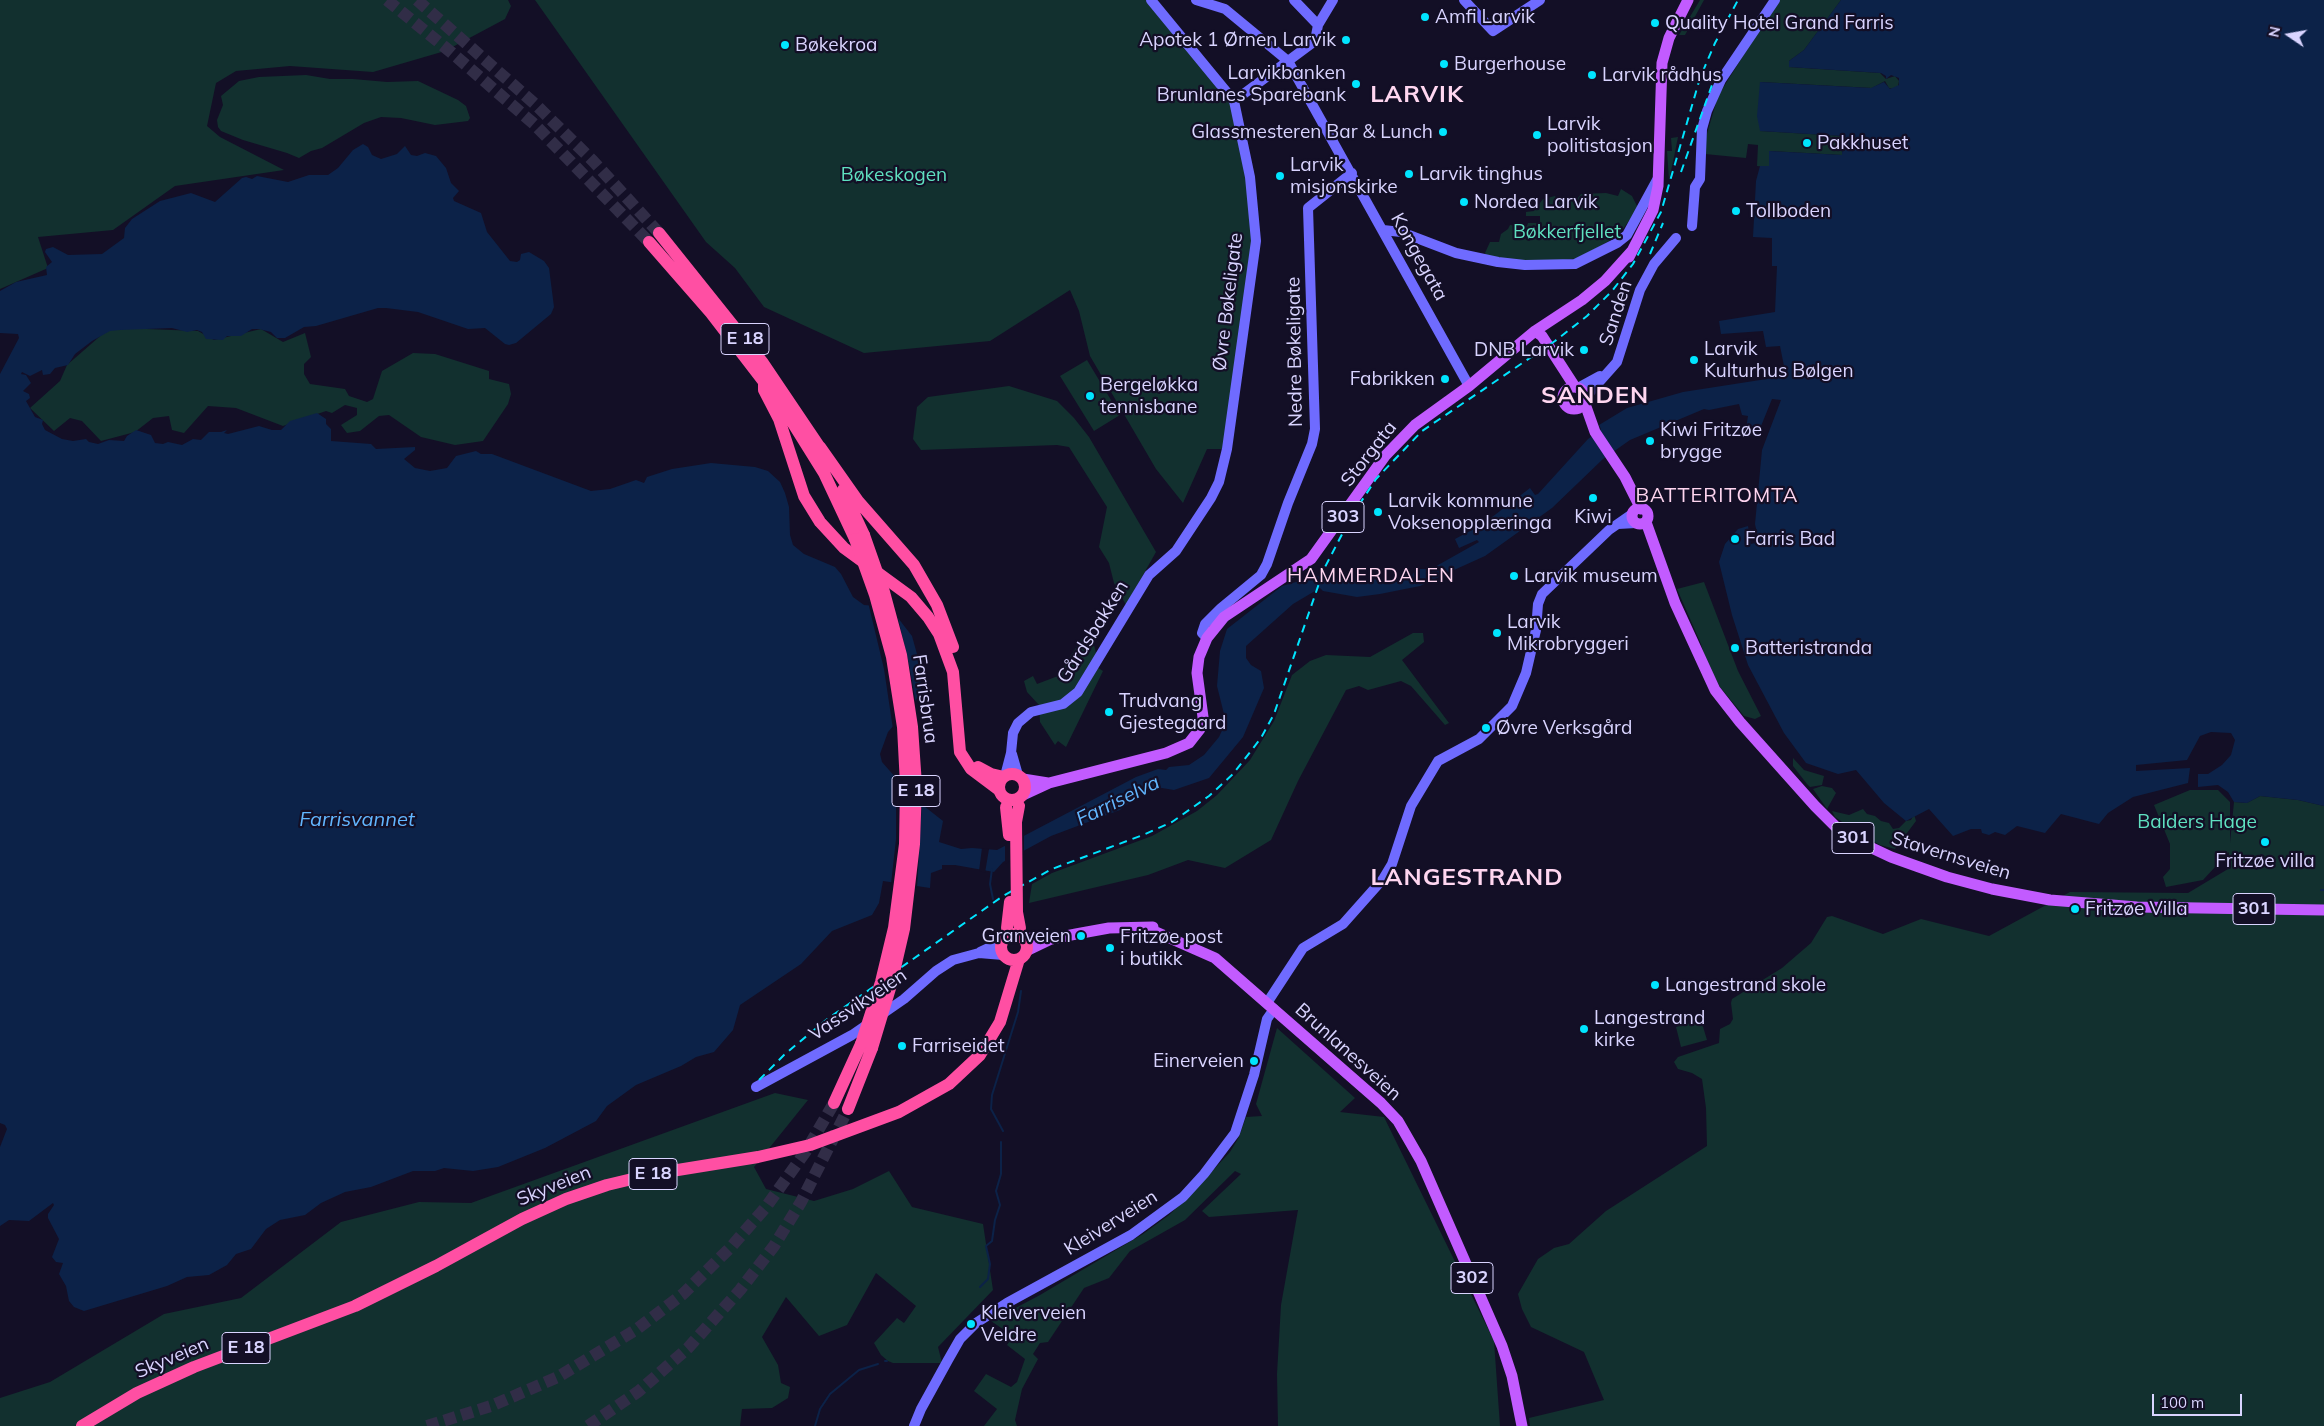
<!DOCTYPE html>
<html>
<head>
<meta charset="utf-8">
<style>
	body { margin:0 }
	#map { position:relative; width:2324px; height:1426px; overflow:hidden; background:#130f26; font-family:Mulish,sans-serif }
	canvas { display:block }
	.north { position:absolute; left:2264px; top:10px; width:50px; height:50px; -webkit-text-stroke:4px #130f26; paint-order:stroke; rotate:282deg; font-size:14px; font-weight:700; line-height:20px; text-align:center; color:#d9d4ff }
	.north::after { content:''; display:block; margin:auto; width:18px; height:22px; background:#d9d4ff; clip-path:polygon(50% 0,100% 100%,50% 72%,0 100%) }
	.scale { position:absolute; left:2152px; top:1394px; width:90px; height:22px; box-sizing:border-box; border:2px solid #d9d4ff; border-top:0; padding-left:6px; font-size:15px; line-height:18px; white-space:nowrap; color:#d9d4ff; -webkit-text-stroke:4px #130f26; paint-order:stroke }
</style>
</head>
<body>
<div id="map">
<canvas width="2324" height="1426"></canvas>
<div class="north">N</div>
<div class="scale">100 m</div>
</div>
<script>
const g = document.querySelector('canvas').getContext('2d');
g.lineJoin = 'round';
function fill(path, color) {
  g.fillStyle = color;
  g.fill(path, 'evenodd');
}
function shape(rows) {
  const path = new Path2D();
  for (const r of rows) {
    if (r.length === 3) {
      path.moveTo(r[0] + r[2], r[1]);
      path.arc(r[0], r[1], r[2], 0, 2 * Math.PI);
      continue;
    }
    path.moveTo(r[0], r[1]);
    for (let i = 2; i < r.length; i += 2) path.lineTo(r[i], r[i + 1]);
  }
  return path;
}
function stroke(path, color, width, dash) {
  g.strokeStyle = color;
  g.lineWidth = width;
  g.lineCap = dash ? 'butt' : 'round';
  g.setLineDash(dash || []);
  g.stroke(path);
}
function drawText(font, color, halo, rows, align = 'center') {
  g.font = font + ' Mulish,sans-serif';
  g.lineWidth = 4.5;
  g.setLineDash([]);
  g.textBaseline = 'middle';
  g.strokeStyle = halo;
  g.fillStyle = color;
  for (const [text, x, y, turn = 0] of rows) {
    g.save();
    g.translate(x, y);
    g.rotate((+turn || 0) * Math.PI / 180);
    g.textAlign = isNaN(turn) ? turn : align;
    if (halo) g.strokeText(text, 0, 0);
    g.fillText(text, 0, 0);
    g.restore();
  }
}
const green = shape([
	[0,0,508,0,511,6,505,19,445,51,373,72,290,66,236,71,216,83,207,126,220,137,284,170,175,186,113,230,38,237,48,268,0,289],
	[535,0,1151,0,1234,101,1256,241,1227,449,1207,449,1183,503,1156,469,1090,356,1079,311,1070,290,990,341,864,353,764,307,735,268,706,242],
	[1700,0,1704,0,1685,35,1679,35],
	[1778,0,1841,0,1804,50,1789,61,1789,67,1880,73,1886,79,1895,76,1899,81,1898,86,1893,89,1889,88,1885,81,1872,88,1760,82,1760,131,1843,136,1842,155,1770,151,1769,167,1757,166,1758,145,1748,144,1746,158,1705,154,1706,137,1718,96],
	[306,75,330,79,353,79,387,82,418,81,458,100,466,106,470,118,468,121,435,125,401,118,381,117,364,123,322,148,311,151,299,158,287,153,243,140,221,131,218,127,217,120,223,105,221,96,239,81,259,77],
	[1678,137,1674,157,1669,180,1667,151,1672,151,1671,138],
	[1621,189,1632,196,1638,208,1618,236,1579,258,1551,262,1515,261,1486,256,1485,253,1490,242,1499,242,1501,234,1508,229,1510,225,1527,226,1528,223,1540,223,1540,216,1526,216,1526,212,1534,211,1543,199,1555,196,1559,202,1567,204,1571,199,1576,200,1581,194,1606,193,1618,196],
	[121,328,198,331,214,340,261,329,283,342,305,333,311,357,304,364,304,374,310,384,345,389,349,396,367,402,373,399,382,371,413,353,435,354,489,371,489,379,509,384,511,394,508,404,483,441,455,445,421,437,389,415,379,416,360,431,347,433,341,425,357,415,357,408,345,405,332,413,326,411,283,426,236,408,208,406,184,433,172,430,169,416,153,418,135,432,101,441,82,421,70,418,54,431,30,408,60,381,67,365,106,331],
	[1087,360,1120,415,1094,431,1060,376],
	[1009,386,1057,401,1074,418,1089,437,1156,552,1126,605,1114,583,1109,563,1099,547,1107,507,1069,447,1057,445,921,450,913,439,917,407,928,397],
	[1704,582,1738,671,1761,716,1755,719,1744,716,1720,687,1706,661,1701,644,1677,589],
	[1413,633,1423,633,1424,642,1402,660,1449,723,1445,725,1411,686,1401,681,1368,690,1359,686,1346,690,1298,781,1271,840,1225,868,1188,860,1148,875,1029,903,1032,884,1052,873,1152,836,1197,811,1217,795,1250,760,1274,721,1292,675,1310,661,1326,655,1370,657],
	[1082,638,1089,639,1094,645,1096,653,1092,664,1103,671,1066,747,1058,741,1055,745,1040,722,1039,705,1027,692,1024,681,1033,676,1037,684,1058,676],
	[1793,758,1804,770,1824,776,1822,785,1810,787,1807,784,1793,766],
	[1822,786,1832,788,1836,793,1827,809,1813,789],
	[2190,790,2218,790,2230,802,2230,843,2234,802,2247,803,2260,796,2298,800,2324,806,2324,1426,1530,1426,1529,1418,1604,1400,1584,1352,1531,1327,1522,1309,1518,1294,1538,1259,1554,1248,1569,1244,1606,1211,1707,1146,1706,1108,1702,1079,1692,1073,1678,1069,1674,1062,1678,1057,1719,1043,1720,1029,1730,1024,1733,1019,1731,1003,1732,999,1782,968,1811,943,1827,917,1832,916,1883,934,1921,919,1989,936,2070,892,2188,893,2228,869,2229,852,2203,880,2166,887,2163,877,2170,869,2170,844,2154,805],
	[1863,809,1867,814,1875,816,1881,821,1889,823,1893,829,1899,828,1906,821,1911,820,1914,814,1916,821,1895,849,1880,845,1858,833,1835,817,1832,811,1849,815],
	[1701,1020,1707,1040,1681,1047,1676,1027],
	[1277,1028,1355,1098,1340,1112,1384,1117,1494,1341,1500,1426,1278,1426,1277,1374,1281,1305,1298,1210,1209,1217,1202,1211,1241,1174,1235,1171,1185,1220,1130,1251,1109,1278,1084,1288,1048,1342,1040,1343,1033,1354,1038,1359,1022,1389,1015,1420,1017,1426,984,1426,997,1409,974,1391,986,1374,1011,1387,1017,1382,1025,1359,1007,1345,1013,1336,991,1321,1040,1295,1143,1234,1169,1215,1191,1194,1230,1152,1239,1137,1246,1117,1262,1116,1256,1104],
	[775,1093,808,1100,754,1167,766,1189,814,1201,853,1189,889,1171,912,1207,983,1224,993,1290,938,1347,942,1363,893,1363,888,1361,881,1355,874,1343,897,1318,904,1323,916,1306,876,1273,847,1325,819,1336,786,1297,762,1337,778,1365,781,1383,790,1387,788,1398,772,1408,742,1409,740,1426,0,1426,0,1398,50,1382,164,1314,241,1298,341,1222,419,1202,471,1203]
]);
const water = shape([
	[1841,0,2324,0,2324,806,2298,800,2260,796,2247,803,2234,802,2228,792,2218,785,2198,787,2198,774,2208,774,2222,765,2231,755,2235,740,2231,733,2211,732,2200,736,2187,760,2136,765,2136,771,2190,768,2188,783,2133,797,2108,813,2099,824,2061,814,2045,833,2017,826,2005,835,1995,832,1989,835,1982,833,1981,829,1971,829,1953,836,1929,809,1906,821,1884,803,1856,770,1838,774,1806,763,1784,733,1748,665,1732,615,1719,562,1725,544,1738,529,1748,526,1751,544,1759,542,1755,524,1762,450,1781,400,1772,399,1757,436,1745,435,1748,416,1742,415,1739,404,1709,410,1704,409,1630,440,1603,459,1552,508,1485,556,1454,570,1420,586,1380,594,1357,597,1323,591,1320,588,1293,604,1246,646,1246,658,1251,665,1261,671,1264,688,1243,737,1209,778,1174,790,1162,788,1142,793,1120,810,1051,836,1003,862,994,872,955,865,942,865,942,869,931,873,930,888,883,881,879,903,872,915,832,931,801,964,740,1005,733,1030,714,1052,696,1057,681,1066,636,1085,607,1106,596,1121,545,1148,498,1167,473,1171,444,1168,435,1171,413,1171,371,1187,345,1192,321,1203,305,1215,280,1220,266,1229,251,1249,236,1254,227,1265,209,1275,187,1277,167,1286,84,1311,74,1307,69,1301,66,1286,59,1274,63,1263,56,1262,52,1257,59,1239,48,1218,48,1214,54,1205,53,1203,29,1221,9,1220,0,1226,0,1147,7,1129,5,1125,0,1123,0,374,19,338,18,334,0,333,0,291,16,282,47,275,46,267,52,262,45,252,46,249,53,247,68,255,102,254,124,238,125,228,132,219,160,201,191,193,215,202,242,178,246,177,252,179,257,176,288,182,309,175,328,175,338,168,353,150,363,144,368,147,372,155,381,159,397,154,405,146,411,155,417,156,425,153,436,156,446,168,451,183,459,191,453,198,454,201,481,213,487,232,510,261,517,262,520,260,521,254,529,252,544,261,549,268,554,307,551,314,516,343,509,345,505,344,485,328,468,329,418,312,386,308,378,308,316,326,304,327,285,338,277,338,271,332,259,329,252,329,241,336,227,336,223,340,206,339,202,332,197,330,187,332,172,328,120,330,110,331,92,341,75,354,68,365,55,368,50,374,43,375,42,370,30,376,22,372,21,374,26,375,31,383,23,391,29,394,30,398,26,401,35,417,43,420,42,424,45,430,62,439,73,441,86,439,89,442,98,444,109,440,124,441,127,436,136,430,151,435,155,443,163,444,168,442,182,445,193,439,201,440,209,432,221,432,227,430,224,433,228,434,259,426,272,430,281,430,290,421,317,413,326,419,326,424,331,429,331,441,371,444,376,449,415,447,415,450,404,459,415,468,430,471,447,468,456,456,476,451,481,454,492,454,591,491,610,489,636,480,644,483,647,477,672,469,711,463,755,467,768,471,780,482,785,493,789,507,790,535,793,545,804,554,835,567,841,574,853,597,864,605,877,606,898,618,912,636,920,665,921,690,916,700,888,732,880,754,882,762,896,778,896,784,943,821,939,842,961,849,972,848,997,850,1136,777,1158,769,1166,770,1169,767,1189,765,1204,755,1219,737,1226,722,1217,686,1220,651,1227,629,1282,586,1317,576,1355,581,1379,579,1398,582,1411,577,1416,569,1431,569,1479,542,1477,540,1459,548,1455,539,1483,524,1530,488,1535,495,1538,494,1588,439,1601,429,1599,425,1627,408,1683,392,1786,376,1780,346,1766,347,1763,331,1721,334,1719,321,1775,312,1777,266,1772,266,1772,238,1753,237,1756,181,1760,166,1769,166,1769,151,1842,155,1843,136,1760,131,1757,116,1760,82,1871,88,1884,82,1890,89,1899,85,1899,78,1891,75,1886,79,1886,76,1881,73,1789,67,1789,61,1804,50]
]);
const pier = shape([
	[868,602,878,604,897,614,909,664,916,704,893,729,884,669],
	[896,774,899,783,922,802,917,888,891,884,896,839],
	[1024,833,1024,854,1005,864,1005,844],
	[982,848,989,849,985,873,979,871]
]);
const stream = shape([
	[992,869,990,884,993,899],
	[2321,890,2324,890],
	[1003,1131,991,1109,992,1095,1018,1012,1021,991],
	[980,1287,988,1279,990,1264,986,1246,992,1241,995,1220,1000,1205,996,1191,1001,1174,1001,1142],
	[885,1361,887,1361],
	[815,1426,820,1409,830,1394,859,1370,878,1364]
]);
const highwayTunnel = shape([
	[387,0,452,53,534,124,649,242],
	[417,0,535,104,593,161,659,233],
	[427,1426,491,1406,558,1377,637,1329,683,1294,731,1247,766,1207,806,1151,834,1103],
	[588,1426,639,1391,688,1348,740,1290,774,1246,801,1202,848,1109]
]);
const secondary = shape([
	[1196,0,1225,9,1288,61,1469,386],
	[1294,0,1318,25],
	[1464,0,1493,31,1540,0],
	[1234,101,1315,41,1318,25,1333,0],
	[1692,226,1695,187,1700,179,1702,129,1707,111,1721,80,1775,0],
	[1383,230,1401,232,1456,253,1498,262,1525,265,1575,264,1617,243,1627,235,1657,180],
	[1578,388,1600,376],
	[1585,398,1617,362,1640,290,1654,264,1676,238],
	[1618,524,1636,523],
	[1207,638,1202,633,1205,624,1221,608,1261,575,1267,564,1288,503,1312,444,1315,429,1308,208,1352,173],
	[1012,754,1018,775],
	[1005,776,1011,753,1013,733,1018,723,1031,712,1063,704,1078,692,1149,575,1176,551,1211,498,1219,482,1227,449,1256,241,1250,177,1234,101,1151,0],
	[980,952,1001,942],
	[1267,1003,1303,948,1343,924,1383,879,1392,864,1411,806,1438,761,1479,739,1512,706,1526,673,1536,630,1538,604,1542,594,1609,530,1632,514],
	[756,1087,852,1035,904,999,936,971,953,960,979,953,1003,955],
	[914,1426,921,1409,948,1360,960,1339,976,1323,1007,1303,1131,1235,1183,1197,1204,1174,1235,1133,1254,1075,1267,1019,1274,1009]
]);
const primary = shape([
	[1629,257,1653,210,1658,186,1662,63,1669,38,1688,0],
	[1535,331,1542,336,1575,387],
	[1574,398,11],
	[1584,401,1595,432,1625,477,1641,509],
	[1640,516,8],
	[1646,522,1675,603,1715,690,1740,722,1815,806,1836,827,1857,841,1891,857,1947,877,1992,889,2050,900,2137,907,2324,910],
	[1023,779,1048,783],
	[1023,795,1049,783,1166,753,1189,743,1200,729,1203,717,1197,673,1199,657,1207,638,1224,617,1311,559,1385,456,1415,425,1469,386,1535,331,1582,300,1605,281,1632,251],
	[1147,928,1215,958,1381,1103,1398,1121,1421,1161,1502,1346,1512,1376,1522,1426],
	[1023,938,1049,939],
	[1026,951,1051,939,1076,934,1109,928,1153,927]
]);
const highway = shape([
	[659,233,763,363,823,452],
	[649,242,711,313,781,404,824,473,855,539],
	[764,380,764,390,779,419,804,496,820,522,844,548,911,597,928,617,939,634,953,672,960,752,971,769,999,790],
	[820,447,858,501,914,565,937,605,953,647],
	[843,490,864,535],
	[978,767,991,774,1004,777],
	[1012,787,13],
	[1014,947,13],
	[834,1103,861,1044],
	[848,1109,872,1048],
	[82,1426,137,1393,194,1367,355,1306,436,1266,522,1219,566,1199,607,1185,653,1174,758,1157,810,1145,899,1112,949,1084,980,1055,1000,1022,1019,959]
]);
const rail = shape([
	[1681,172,1712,85],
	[1650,254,1663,223],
	[759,1080,785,1054,826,1020,1003,896,1052,869,1143,835,1172,822,1209,796,1233,774,1261,738,1274,714,1324,569,1351,517,1376,479,1422,431,1555,341,1587,316,1612,291,1633,264,1661,212,1700,78,1715,43,1738,0]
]);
const highwayBridge = shape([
	[864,535,884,592,901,655,912,727,916,785,914,844,904,929,891,985,872,1048],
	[855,539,875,595,892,657,903,727,906,785,905,844,894,928,881,982,861,1044],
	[1019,806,1016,822,1017,912,1020,928],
	[1006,807,1009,835],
	[1007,928,1010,902]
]);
const markers = [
	[1425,17,5,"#00e5ff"],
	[1655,23,5,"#00e5ff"],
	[1346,40,5,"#00e5ff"],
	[785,45,5,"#00e5ff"],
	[1444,64,5,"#00e5ff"],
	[1592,75,5,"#00e5ff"],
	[1356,84,5,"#00e5ff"],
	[1443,132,5,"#00e5ff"],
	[1537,135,5,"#00e5ff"],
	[1807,143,5,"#00e5ff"],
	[1409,174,5,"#00e5ff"],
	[1280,176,5,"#00e5ff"],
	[1464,202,5,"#00e5ff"],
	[1736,211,5,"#00e5ff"],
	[1584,350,5,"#00e5ff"],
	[1694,360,5,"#00e5ff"],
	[1445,379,5,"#00e5ff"],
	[1090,396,5,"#00e5ff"],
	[1650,441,5,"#00e5ff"],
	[1593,498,5,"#00e5ff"],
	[1378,512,5,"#00e5ff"],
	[1735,539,5,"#00e5ff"],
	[1514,576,5,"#00e5ff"],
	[1497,633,5,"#00e5ff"],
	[1735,648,5,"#00e5ff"],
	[1109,712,5,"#00e5ff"],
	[1486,728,5,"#00e5ff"],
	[2265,842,5,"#00e5ff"],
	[2075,909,5,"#00e5ff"],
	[1081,936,5,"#00e5ff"],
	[1110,948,5,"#00e5ff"],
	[1655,985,5,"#00e5ff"],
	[1584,1029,5,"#00e5ff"],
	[902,1046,5,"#00e5ff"],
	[1254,1061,5,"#00e5ff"],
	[971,1324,5,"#00e5ff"]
];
const shields = [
	[745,339,48],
	[1343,517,42],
	[916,791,48],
	[1853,838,42],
	[2254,909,42],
	[653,1174,48],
	[1472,1278,42],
	[246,1348,48]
];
const shieldNames = [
	["E 18",745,339],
	["303",1343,517],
	["E 18",916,791],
	["301",1853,838],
	["301",2254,909],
	["E 18",653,1174],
	["302",1472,1278],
	["E 18",246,1348]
];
const poiNames = [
	["Amfi Larvik",1435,17],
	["Quality Hotel Grand Farris",1665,23],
	["Apotek 1 Ørnen Larvik",1336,40,"right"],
	["Bøkekroa",795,45],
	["Burgerhouse",1454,64],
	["Larvikbanken",1346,73,"right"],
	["Brunlanes Sparebank",1346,95,"right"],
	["Larvik rådhus",1602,75],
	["Larvik",1547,124],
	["politistasjon",1547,146],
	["Glassmesteren Bar & Lunch",1433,132,"right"],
	["Pakkhuset",1817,143],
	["Larvik",1290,165],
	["misjonskirke",1290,187],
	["Larvik tinghus",1419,174],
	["Nordea Larvik",1474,202],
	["Tollboden",1746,211],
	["Larvik",1704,349],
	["Kulturhus Bølgen",1704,371],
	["DNB Larvik",1574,350,"right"],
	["Fabrikken",1435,379,"right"],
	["Bergeløkka",1100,385],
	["tennisbane",1100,407],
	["Kiwi Fritzøe",1660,430],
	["brygge",1660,452],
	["Larvik kommune",1388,501],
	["Voksenopplæringa",1388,523],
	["Kiwi",1593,517,"center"],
	["Farris Bad",1745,539],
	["Larvik museum",1524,576],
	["Larvik",1507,622],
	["Mikrobryggeri",1507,644],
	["Batteristranda",1745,648],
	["Trudvang",1119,701],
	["Gjestegaard",1119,723],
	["Øvre Verksgård",1496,728],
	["Fritzøe villa",2265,861,"center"],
	["Fritzøe Villa",2085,909],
	["Granveien",1071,936,"right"],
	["Fritzøe post",1120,937],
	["i butikk",1120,959],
	["Langestrand skole",1665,985],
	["Langestrand",1594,1018],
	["kirke",1594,1040],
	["Farriseidet",912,1046],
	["Einerveien",1244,1061,"right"],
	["Kleiverveien",981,1313],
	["Veldre",981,1335]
];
const parkNames = [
	["Bøkeskogen",894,175],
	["Bøkkerfjellet",1567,232],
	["Balders Hage",2197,822]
];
const streetNames = [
	["Kongegata",1419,257,61],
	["Øvre Bøkeligate",1228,302,-83],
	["Sanden",1616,313,-72],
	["Nedre Bøkeligate",1295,352,-91],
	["Storgata",1369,454,-52],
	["Gårdsbakken",1093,632,-58],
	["Farrisbrua",925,699,82],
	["Stavernsveien",1951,856,17],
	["Vassvikveien",858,1005,-34],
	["Brunlanesveien",1348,1052,42],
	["Skyveien",554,1186,-22],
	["Kleiverveien",1111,1223,-32],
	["Skyveien",172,1358,-23]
];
const neighbourhoodNames = [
	["BATTERITOMTA",1717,496],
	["HAMMERDALEN",1371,576]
];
const waterNames = [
	["Farriselva",1118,801,-26],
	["Farrisvannet",357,820]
];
const districtNames = [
	["LARVIK",1417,95],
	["SANDEN",1595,396],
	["LANGESTRAND",1467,878]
];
fill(green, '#12302f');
fill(water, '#0c2248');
fill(pier, '#130f26');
stroke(stream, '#0c2248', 2);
stroke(highwayTunnel, '#312d47', 12, [12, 6]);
stroke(secondary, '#6f6bff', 10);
stroke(primary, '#c25bff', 11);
stroke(highway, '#ff4fa3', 12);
stroke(rail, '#00e5ff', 2, [8, 6]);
stroke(highwayBridge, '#ff4fa3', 12);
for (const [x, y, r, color] of markers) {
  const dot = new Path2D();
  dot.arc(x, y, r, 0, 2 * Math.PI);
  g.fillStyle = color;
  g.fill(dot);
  stroke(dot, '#130f26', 2);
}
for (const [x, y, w] of shields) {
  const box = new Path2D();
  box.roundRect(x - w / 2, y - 15.5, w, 31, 4);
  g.fillStyle = '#130f26';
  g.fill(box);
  stroke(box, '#d9d4ff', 1);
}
drawText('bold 18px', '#d9d4ff', null, shieldNames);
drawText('19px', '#d9d4ff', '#130f26', poiNames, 'left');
drawText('19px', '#5fe0c0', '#130f26', parkNames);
drawText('19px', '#d9d4ff', '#130f26', streetNames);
g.letterSpacing = '1px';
drawText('20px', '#ffd6f0', '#130f26', neighbourhoodNames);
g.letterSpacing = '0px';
drawText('italic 20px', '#62b6ff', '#130f26', waterNames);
g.letterSpacing = '1px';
drawText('bold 24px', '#ffd6f0', '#130f26', districtNames);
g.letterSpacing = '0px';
</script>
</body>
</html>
